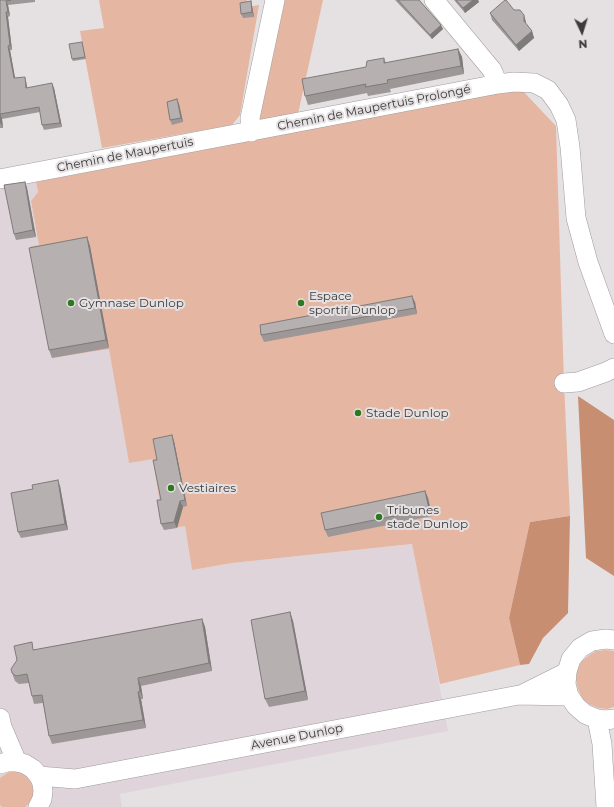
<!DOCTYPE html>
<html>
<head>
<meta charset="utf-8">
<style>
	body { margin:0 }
	#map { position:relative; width:614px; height:807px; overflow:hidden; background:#e5e1e3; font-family:Montserrat,sans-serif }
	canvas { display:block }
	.north { position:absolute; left:562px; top:12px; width:40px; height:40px; -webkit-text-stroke:3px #e5e1e3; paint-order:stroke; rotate:176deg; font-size:11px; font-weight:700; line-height:16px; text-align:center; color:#3c3a3b }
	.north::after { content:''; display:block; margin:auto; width:14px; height:18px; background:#3c3a3b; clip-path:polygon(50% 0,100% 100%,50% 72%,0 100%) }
</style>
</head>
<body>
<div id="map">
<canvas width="614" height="807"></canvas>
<div class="north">N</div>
</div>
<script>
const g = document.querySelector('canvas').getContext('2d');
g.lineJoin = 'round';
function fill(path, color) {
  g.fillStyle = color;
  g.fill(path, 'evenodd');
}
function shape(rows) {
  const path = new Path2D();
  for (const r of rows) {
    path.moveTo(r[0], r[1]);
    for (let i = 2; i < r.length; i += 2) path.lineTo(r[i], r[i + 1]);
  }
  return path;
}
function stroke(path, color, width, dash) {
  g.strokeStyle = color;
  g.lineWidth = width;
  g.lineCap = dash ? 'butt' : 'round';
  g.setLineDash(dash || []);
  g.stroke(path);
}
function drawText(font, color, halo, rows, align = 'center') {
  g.font = font + ' Montserrat,sans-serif';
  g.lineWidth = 4;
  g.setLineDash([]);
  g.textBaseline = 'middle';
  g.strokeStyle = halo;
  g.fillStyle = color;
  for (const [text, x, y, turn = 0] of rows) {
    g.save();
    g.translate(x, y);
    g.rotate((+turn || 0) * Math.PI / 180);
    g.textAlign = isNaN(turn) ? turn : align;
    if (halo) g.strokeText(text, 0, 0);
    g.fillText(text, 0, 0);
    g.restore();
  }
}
const built = shape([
	[36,182,38,192,31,201,39,245,31,247,52,358,109,348,129,462,153,458,164,530,185,526,192,570,232,563,413,544,448,731,120,794,122,807,0,807,0,188]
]);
const green = shape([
	[99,0,247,0,246,7,259,5,240,115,232,125,102,148,80,31,104,28],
	[285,0,323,0,298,114,259,120],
	[521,89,556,126,564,383,570,516,530,522,509,618,520,665,440,684,412,544,232,563,192,570,185,526,164,530,153,459,129,463,109,349,52,358,31,246,39,245,31,201,38,192,36,182],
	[606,650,614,651,614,707,607,709,598,708,589,704,582,698,578,689,576,680,577,671,581,662,588,656,596,651],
	[9,772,16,772,22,774,27,777,31,783,33,789,33,796,30,802,25,807,2,807,0,805,0,778]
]);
const forest = shape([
	[578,396,614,420,614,576,586,558],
	[570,516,568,613,543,638,529,664,520,665,509,618,530,522]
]);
const minor = shape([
	[434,0,492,70,498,84],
	[251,132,250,118,275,0],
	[0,179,498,84,514,82,534,83,548,90,559,105,566,120,570,147,576,218,588,262,614,334],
	[564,383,578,382,606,372,614,368],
	[614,640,606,639,592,641,580,648,571,659,567,672,566,684,569,696,576,706,585,714,597,719,605,720,614,719],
	[523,694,567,672],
	[0,718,2,727,17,762],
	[597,719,602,744,606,807],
	[0,764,7,762,17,762,25,764,33,769,39,776,42,783,43,791,42,799,38,807],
	[39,776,75,779,519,695,569,696]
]);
const wall = shape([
	[0,0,35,0,35,2,8,5,10,16,8,17,12,50,10,50,15,78,26,81,27,88,54,88,62,127,44,130,42,125,40,112,2,119,3,128,0,128],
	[395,0,419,0,443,29,432,39],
	[454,0,478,0,479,2,465,13],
	[251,1,252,6,254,17,243,18,241,14],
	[514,10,526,22,526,24,532,31,534,38,519,51,492,20,490,13],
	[82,42,86,59,73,61,72,59],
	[458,49,462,57,464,74,390,89,391,92,368,96,367,93,308,105,305,96,366,67,384,58,386,63],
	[179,104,183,122,172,125,170,120],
	[25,182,27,188,36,237,16,240,14,234],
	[87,237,90,246,109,348,52,358,49,350],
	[415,302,417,314,264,342,261,335],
	[172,435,174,441,187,506,183,507,177,528,164,530,161,524,161,500,157,460],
	[60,486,68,530,21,538,18,532],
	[425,491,428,498,432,516,328,537,325,530],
	[290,612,293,621,308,700,269,707,265,699],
	[202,619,205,627,212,671,141,686,143,699,141,699,146,728,52,744,49,736,43,703,34,704,32,696,29,683,19,684,15,681,12,673,34,650]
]);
const shadedWall = shape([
	[473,0,478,0,479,2,465,13,463,8],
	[6,1,8,5,10,16,8,12],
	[251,1,252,6,254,17,252,12],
	[6,12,8,17,12,50,10,45],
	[524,15,526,22,526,28,524,21],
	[441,25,443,29,432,39,430,35],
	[532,31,534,38,519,51,516,45],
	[8,46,10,50,16,83,14,78],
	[458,49,462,57,464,74,461,66],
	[25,77,26,81,28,93,26,88],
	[52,83,54,88,62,127,60,123],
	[177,99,179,104,183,122,181,118],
	[0,114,2,119,3,128,1,123],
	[25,182,27,188,36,237,33,230],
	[87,237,90,246,109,348,106,340],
	[412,296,415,302,417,314,415,308],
	[172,435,174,441,187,506,185,500],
	[58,480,60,486,68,530,65,524],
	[425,491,428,498,432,516,429,509],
	[180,501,183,507,177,528,174,522],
	[290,612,293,621,308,700,305,691],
	[202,619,205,627,212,671,209,663],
	[138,678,141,686,143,699,140,691],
	[138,692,141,699,146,728,143,720]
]);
const building = shape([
	[0,0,11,0,6,1,8,12,6,12,10,45,8,46,14,78,25,77,26,88,52,83,60,123,42,125,39,107,0,114,1,123,0,123,0,0],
	[398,0,419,0,441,25,430,35,398,0],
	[456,0,473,0,463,8,456,0],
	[505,0,506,0,514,10,520,10,524,15,524,21,532,31,516,45,490,13,505,0],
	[251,1,252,12,241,14,240,3,251,1],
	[82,42,85,57,72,59,69,44,82,42],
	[458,49,461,66,387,80,388,83,365,87,366,84,305,96,302,79,366,67,367,61,384,58,384,63,458,49],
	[177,99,181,118,170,120,167,102,177,99],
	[25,182,33,230,14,234,4,185,25,182],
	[87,237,106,340,49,350,29,248,87,237],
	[412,296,415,308,261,335,260,325,412,296],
	[172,435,185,500,180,501,174,522,161,524,157,500,161,500,153,460,157,460,153,439,172,435],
	[58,480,65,524,18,532,11,493,33,489,32,485,58,480],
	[425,491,429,509,325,530,321,513,425,491],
	[290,612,305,691,265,699,251,620,290,612],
	[202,619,209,663,138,678,140,691,138,692,143,720,49,736,42,695,32,696,27,674,16,676,12,673,11,669,17,660,14,646,32,642,33,650,202,619]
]);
const markers = [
	[71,303,4,"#2e791f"],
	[301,303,4,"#2e791f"],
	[358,413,4,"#2e791f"],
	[171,488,4,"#2e791f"],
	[379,517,4,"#2e791f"]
];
const streetNames = [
	["Chemin de Maupertuis Prolongé",374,108,-11],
	["Chemin de Maupertuis",125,155,-11],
	["Avenue Dunlop",297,737,-11]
];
const poiNames = [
	["Espace",309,296],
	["sportif Dunlop",309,310],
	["Gymnase Dunlop",79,303],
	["Stade Dunlop",366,413],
	["Vestiaires",179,488],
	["Tribunes",387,510],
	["stade Dunlop",387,524]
];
fill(built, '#e0d4db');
fill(green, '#e5b7a2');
fill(forest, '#c88e72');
stroke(minor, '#a09b9d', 20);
stroke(minor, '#fff', 19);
fill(wall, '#9d9797');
fill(shadedWall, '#7f7b7b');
fill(building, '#b6b0b0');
stroke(building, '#7f7b7b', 1);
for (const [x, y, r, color] of markers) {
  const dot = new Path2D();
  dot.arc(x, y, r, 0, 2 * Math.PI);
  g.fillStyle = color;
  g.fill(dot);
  stroke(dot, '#e5e1e3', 1.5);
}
drawText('12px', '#3c3a3b', '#e5e1e3', streetNames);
drawText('12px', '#3c3a3b', '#e5e1e3', poiNames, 'left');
</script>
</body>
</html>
